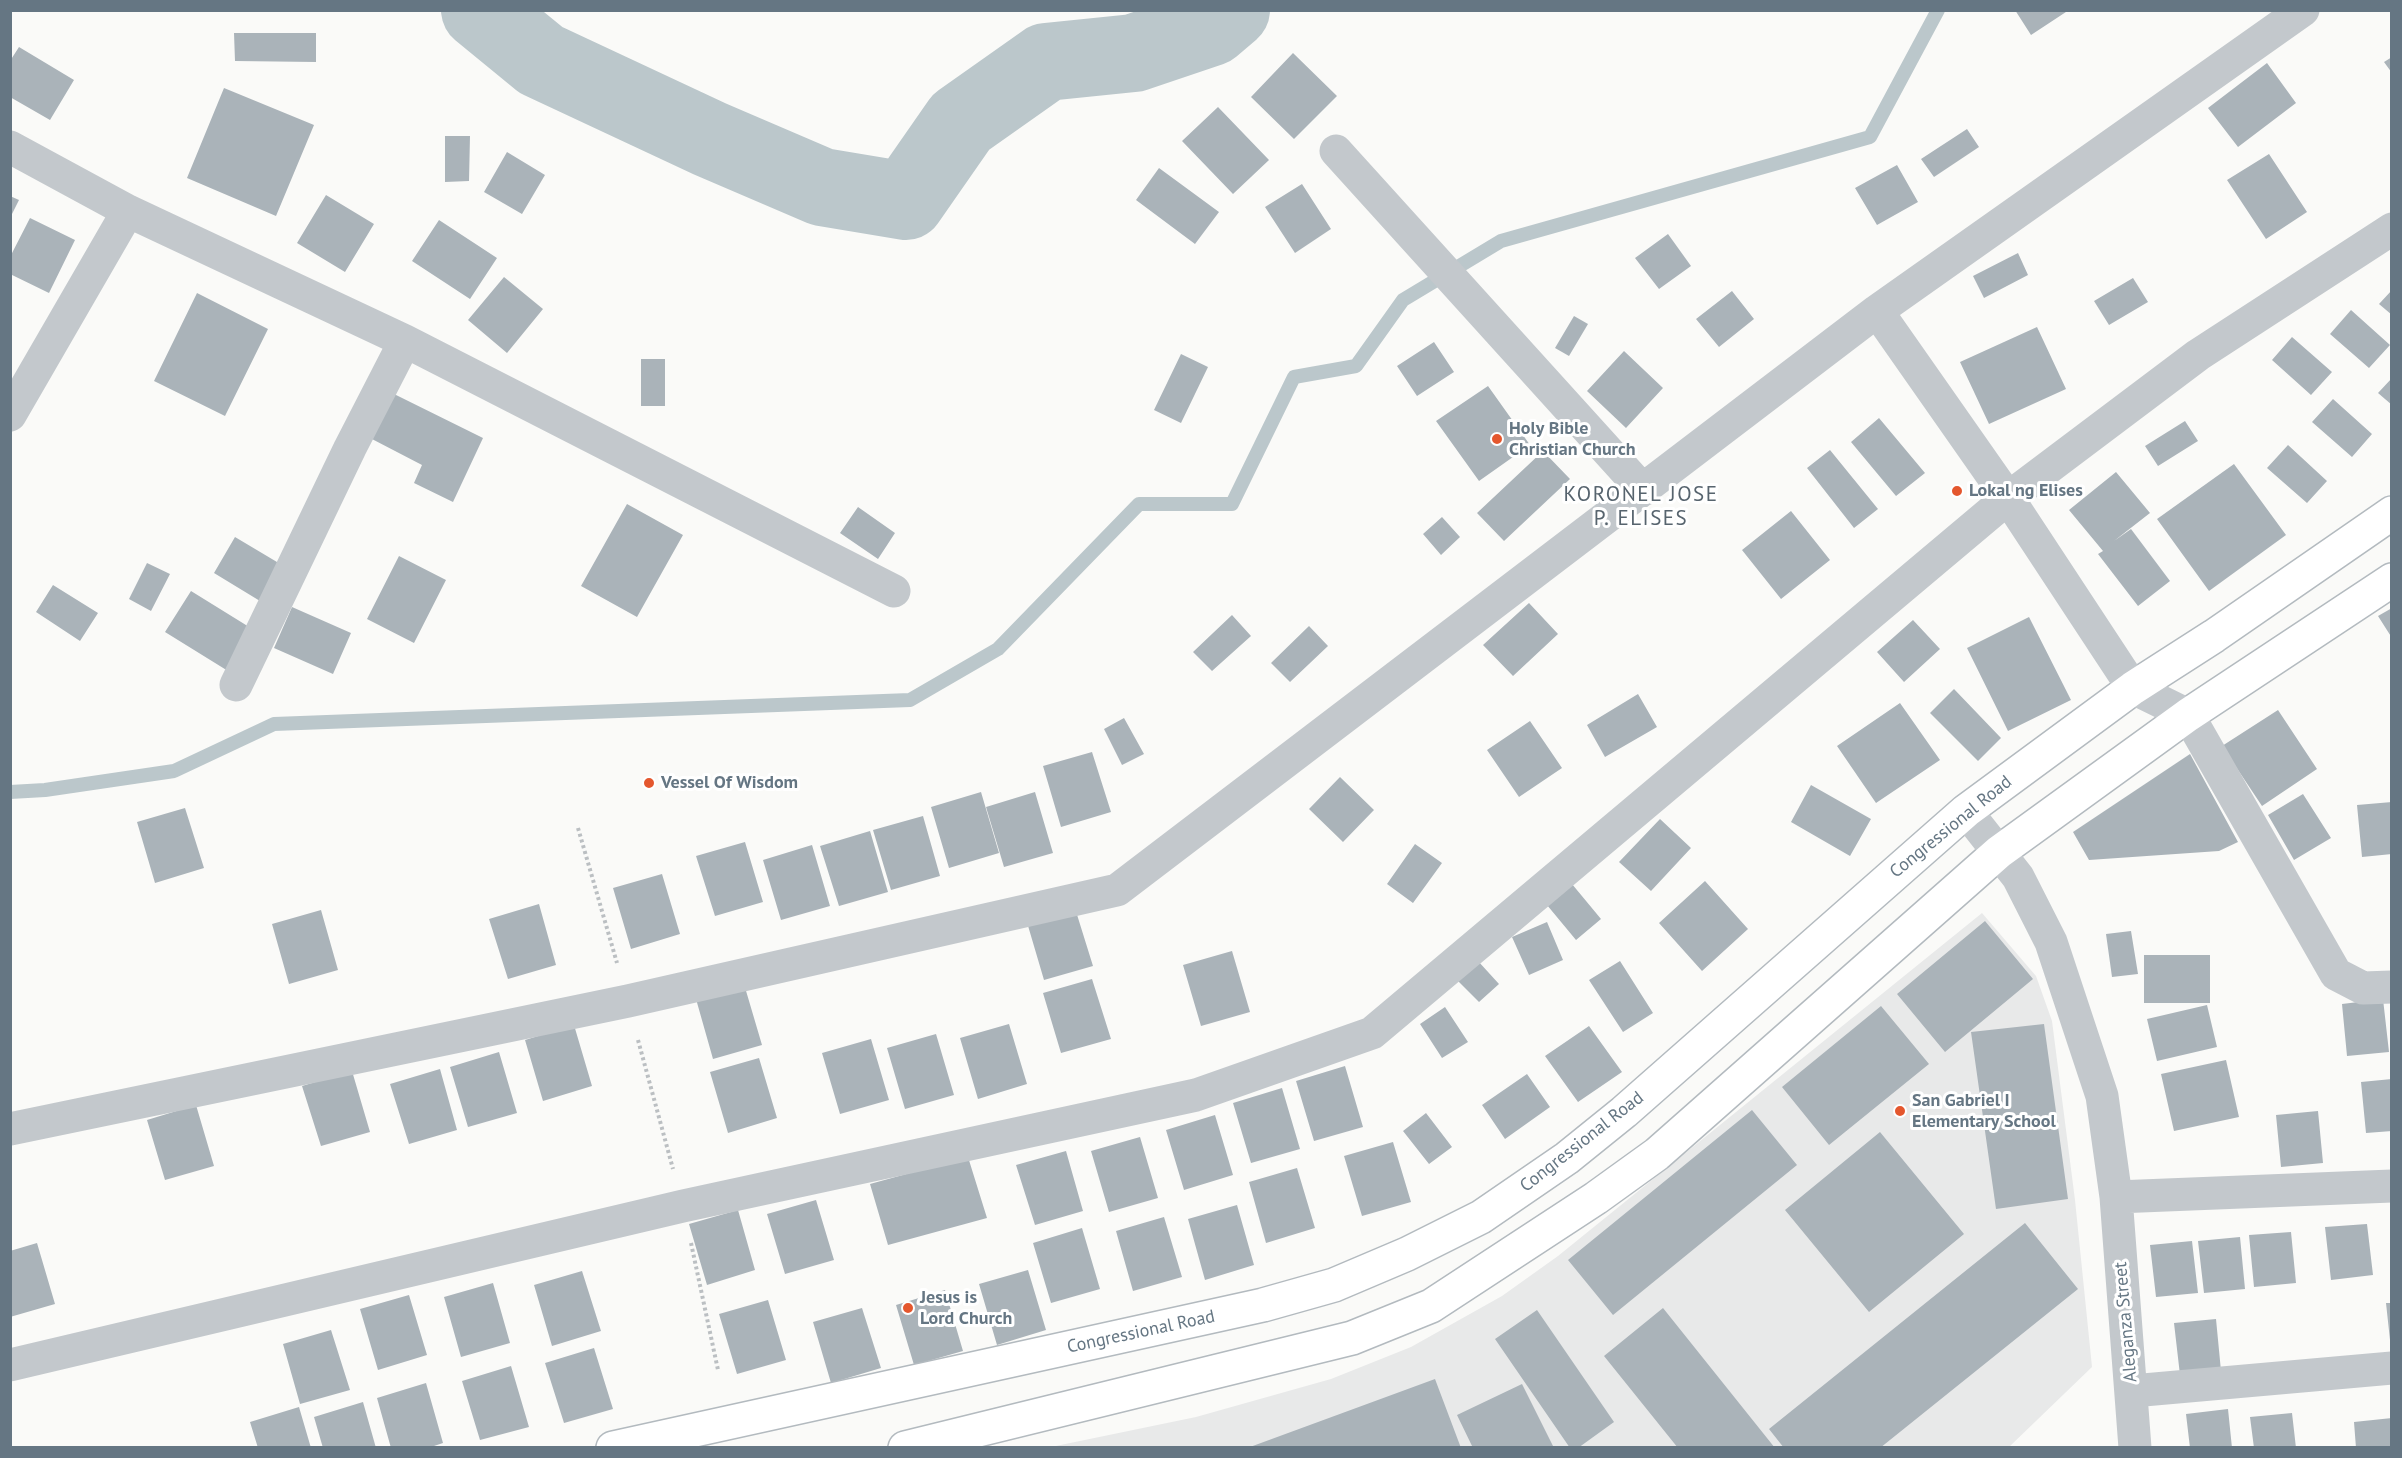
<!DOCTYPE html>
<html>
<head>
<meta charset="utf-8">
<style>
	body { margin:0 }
	#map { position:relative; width:2402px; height:1458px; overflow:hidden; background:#fafaf8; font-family:"PT Sans",sans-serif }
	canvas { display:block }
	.frame { position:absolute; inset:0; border:12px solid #657683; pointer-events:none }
</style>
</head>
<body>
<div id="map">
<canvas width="2402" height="1458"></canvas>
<div class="frame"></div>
</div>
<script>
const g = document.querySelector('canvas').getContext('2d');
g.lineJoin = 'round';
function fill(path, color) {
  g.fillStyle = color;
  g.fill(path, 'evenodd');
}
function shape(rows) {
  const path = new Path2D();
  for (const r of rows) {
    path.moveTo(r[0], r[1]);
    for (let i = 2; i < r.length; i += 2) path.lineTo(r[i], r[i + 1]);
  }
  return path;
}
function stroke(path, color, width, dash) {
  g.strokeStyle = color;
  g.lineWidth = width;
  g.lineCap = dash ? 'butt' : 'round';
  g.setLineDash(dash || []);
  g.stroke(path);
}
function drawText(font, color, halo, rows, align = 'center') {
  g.font = font + ' "PT Sans",sans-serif';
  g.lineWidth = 6;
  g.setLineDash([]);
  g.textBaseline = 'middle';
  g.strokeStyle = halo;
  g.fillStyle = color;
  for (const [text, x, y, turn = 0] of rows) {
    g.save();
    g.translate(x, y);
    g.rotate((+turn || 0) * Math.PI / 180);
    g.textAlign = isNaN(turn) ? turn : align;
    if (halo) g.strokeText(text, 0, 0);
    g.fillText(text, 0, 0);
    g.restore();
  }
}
const built = shape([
	[1982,913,2036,976,2052,1021,2075,1200,2092,1367,2009,1447,1046,1448,1196,1417,1331,1379,1411,1347,1502,1296,1558,1256]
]);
const stream = shape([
	[10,792,45,790,174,771,274,724,910,700,998,649,1139,504,1232,504,1294,377,1356,366,1403,300,1501,241,1870,137,1938,10]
]);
const river = shape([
	[480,10,541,60,710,139,822,187,906,201,961,122,1046,62,1134,53,1211,27,1231,10]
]);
const building = shape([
	[2015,10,2069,10,2031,35],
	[234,33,316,33,316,62,235,61],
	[19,47,74,80,50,120,10,97,10,61],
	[1293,53,1337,96,1294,139,1251,97],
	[2392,57,2392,73,2384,62],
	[2267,63,2296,103,2238,147,2208,108],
	[224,88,314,125,276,216,187,178],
	[1218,107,1269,160,1233,194,1182,141],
	[1967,129,1979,147,1934,177,1921,159],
	[445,136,470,136,469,181,445,182],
	[507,152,545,175,522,214,484,192],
	[2269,154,2307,212,2266,239,2227,180],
	[1897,165,1918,202,1877,225,1855,188],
	[1159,168,1219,212,1195,244,1136,200],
	[1302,184,1331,229,1295,253,1265,207],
	[326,195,374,224,345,272,297,243],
	[10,196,19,200,10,218],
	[30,218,75,240,49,293,10,274,10,257],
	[439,220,497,258,470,299,412,261],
	[1668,234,1691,266,1659,289,1635,258],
	[2018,253,2028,275,1984,298,1973,276],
	[504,277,543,309,507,353,468,320],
	[2133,278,2148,302,2109,325,2094,301],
	[2392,290,2392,315,2379,304],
	[1732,291,1754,319,1719,347,1696,319],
	[197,293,268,329,225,416,154,381],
	[2351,310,2390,345,2369,368,2330,334],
	[1574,316,1588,324,1569,356,1555,348],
	[2037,327,2066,389,1989,424,1960,362],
	[2292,337,2332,372,2311,395,2272,360],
	[1434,342,1454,372,1417,396,1397,366],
	[1624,351,1663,388,1626,428,1587,391],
	[1181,354,1208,367,1181,423,1154,410],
	[641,359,665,359,665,406,641,406],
	[2392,378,2392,405,2378,393],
	[1488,386,1530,445,1479,481,1436,421],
	[392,393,483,438,453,502,414,483,422,465,370,438],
	[2333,399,2372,434,2352,457,2312,422],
	[1879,418,1925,473,1896,496,1851,442],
	[2185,421,2198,441,2158,466,2145,446],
	[2288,445,2327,481,2307,503,2267,468],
	[1830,450,1878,509,1854,528,1807,468],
	[1543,451,1570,479,1504,541,1477,513],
	[2234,464,2286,535,2209,591,2157,519],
	[2116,472,2150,513,2114,541,2131,529,2170,581,2138,606,2098,554,2103,551,2069,510],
	[627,504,683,535,637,617,581,586],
	[858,507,895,533,878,559,840,533],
	[1791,511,1830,560,1781,599,1742,550],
	[1442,517,1460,537,1441,555,1423,534],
	[235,537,282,565,260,601,214,573],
	[399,556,446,580,414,643,367,619],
	[147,563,170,574,151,611,129,599],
	[53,585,98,613,80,641,36,612],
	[191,591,254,630,228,671,165,632],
	[1529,603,1558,634,1513,676,1483,645],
	[292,607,351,633,333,674,274,648],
	[2392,608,2392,638,2378,616],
	[1232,615,1251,636,1212,671,1193,652],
	[2029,617,2071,700,2008,731,1967,648],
	[1913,620,1940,649,1904,682,1877,652],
	[1309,626,1328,646,1290,682,1271,663],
	[1954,689,2001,738,1978,761,1930,713],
	[1638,694,1657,727,1605,757,1587,725],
	[1900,703,1940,760,1876,803,1837,746],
	[2278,710,2317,769,2262,806,2222,746],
	[1124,718,1144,754,1122,765,1104,729],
	[1530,721,1562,768,1519,797,1487,750],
	[1092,752,1111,812,1061,827,1043,766],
	[2190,754,2238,842,2219,851,2089,860,2073,832],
	[1340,777,1374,810,1343,842,1309,809],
	[1811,785,1871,819,1850,856,1791,822],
	[981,792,999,853,949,868,931,807],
	[1035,792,1053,853,1004,867,986,807],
	[2303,794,2331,838,2294,860,2268,815],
	[2392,802,2392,854,2362,857,2357,805],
	[185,808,204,868,155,883,137,822],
	[923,816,940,876,891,890,873,830],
	[1660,819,1691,848,1651,891,1619,862],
	[870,831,888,892,839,906,820,846],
	[745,842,763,902,715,916,696,856],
	[1415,844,1442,863,1413,903,1387,884],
	[812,845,830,906,781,920,763,860],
	[662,874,680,934,631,949,613,888],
	[1567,878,1601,919,1576,940,1542,899],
	[1705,881,1748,929,1702,971,1659,923],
	[539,904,556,965,508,979,489,919],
	[1074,905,1093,966,1044,980,1026,919],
	[321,910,338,970,289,984,272,924],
	[1985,921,2033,979,1945,1052,1897,994],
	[1547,922,1563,960,1529,975,1512,937],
	[2131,931,2138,974,2112,977,2106,934],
	[1232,951,1250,1012,1201,1026,1183,965],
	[2144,955,2210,955,2210,1003,2144,1003],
	[1478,961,1499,984,1479,1002,1457,980],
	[1620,961,1653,1013,1623,1032,1589,980],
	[1092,979,1111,1039,1061,1053,1043,993],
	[744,984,762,1045,713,1059,696,999],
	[2383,999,2389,1052,2347,1056,2342,1004],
	[2207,1005,2217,1047,2157,1061,2147,1019],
	[1881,1006,1929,1064,1829,1145,1782,1087],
	[1445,1007,1468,1042,1442,1058,1420,1024],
	[1009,1024,1027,1084,978,1099,960,1038],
	[2044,1024,2068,1199,1996,1209,1971,1032],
	[574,1025,592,1086,543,1101,525,1040],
	[1589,1026,1622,1072,1578,1102,1545,1056],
	[936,1034,954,1095,905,1109,887,1048],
	[871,1039,889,1100,840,1114,822,1053],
	[499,1052,517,1113,468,1127,450,1067],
	[759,1058,777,1118,728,1133,710,1072],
	[2226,1060,2239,1117,2174,1131,2161,1074],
	[1345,1066,1363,1127,1314,1141,1296,1081],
	[440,1069,457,1130,409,1144,390,1084],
	[352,1071,370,1132,321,1146,302,1086],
	[1527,1074,1550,1107,1505,1139,1482,1105],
	[2392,1079,2392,1131,2366,1133,2361,1082],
	[1282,1088,1300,1149,1251,1163,1233,1103],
	[196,1105,214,1166,165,1180,147,1120],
	[1752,1110,1797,1165,1613,1315,1568,1260],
	[2318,1111,2323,1163,2281,1167,2276,1115],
	[1426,1113,1452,1147,1429,1164,1403,1131],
	[1215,1115,1233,1175,1184,1190,1166,1130],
	[1880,1132,1964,1234,1869,1312,1785,1210],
	[1140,1137,1158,1198,1109,1212,1091,1151],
	[1393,1142,1411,1202,1362,1216,1344,1156],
	[1066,1151,1083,1211,1035,1225,1016,1165],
	[968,1157,987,1218,888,1245,870,1184],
	[1297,1168,1315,1228,1266,1243,1249,1182],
	[816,1200,834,1260,785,1274,767,1214],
	[1237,1205,1254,1265,1205,1280,1188,1219],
	[738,1210,755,1270,707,1285,689,1224],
	[1164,1217,1182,1277,1133,1291,1116,1231],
	[2025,1223,2078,1289,1880,1448,1784,1448,1769,1429],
	[2367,1224,2373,1275,2331,1280,2325,1227],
	[1082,1228,1100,1289,1051,1303,1033,1243],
	[2291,1232,2296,1283,2254,1287,2249,1235],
	[2240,1237,2245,1289,2204,1293,2198,1241],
	[2192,1241,2198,1293,2156,1297,2150,1245],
	[37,1243,55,1304,10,1317,10,1251],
	[1028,1270,1046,1330,997,1345,979,1284],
	[582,1271,601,1331,552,1346,534,1285],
	[493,1283,510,1343,461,1357,444,1297],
	[945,1290,963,1351,914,1365,896,1305],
	[409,1295,427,1355,378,1370,360,1309],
	[768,1300,786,1360,737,1374,719,1314],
	[2386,1303,2392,1303,2392,1340,2390,1340],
	[862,1308,881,1368,831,1383,813,1322],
	[1663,1308,1775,1448,1678,1448,1604,1356],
	[1537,1310,1614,1422,1578,1448,1570,1448,1495,1339],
	[2216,1319,2221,1371,2180,1375,2174,1323],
	[331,1330,350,1390,300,1404,283,1344],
	[594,1348,613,1409,564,1423,545,1363],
	[511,1366,529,1427,480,1440,462,1381],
	[1435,1379,1461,1448,1251,1448,1250,1447],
	[426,1383,443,1443,428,1448,391,1448,377,1398],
	[1522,1384,1554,1448,1473,1448,1457,1415],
	[363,1402,376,1448,323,1448,314,1417],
	[299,1407,311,1448,258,1448,250,1422],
	[2228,1409,2232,1448,2190,1448,2186,1414],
	[2292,1413,2296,1448,2254,1448,2250,1417],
	[2392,1418,2392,1448,2356,1448,2354,1422]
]);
const path = shape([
	[578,828,617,963],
	[638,1040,673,1169],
	[691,1243,718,1370]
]);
const street = shape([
	[10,147,128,211,405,341,894,591],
	[1336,151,1643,490],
	[1877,311,2008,498,2133,688,2188,715,2336,974,2363,988,2392,987],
	[10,415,128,211],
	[236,685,350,448,405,341],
	[1966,811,2018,877,2051,942,2102,1096,2116,1197,2135,1448],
	[10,1129,628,1001,1117,890,1877,311,2303,10],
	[2116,1197,2392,1186],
	[10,1365,683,1206,1196,1095,1372,1033,2008,498,2198,355,2392,229],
	[2132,1391,2392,1368]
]);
const secondary = shape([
	[613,1448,1263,1305,1334,1285,1407,1254,1481,1217,1567,1158,1624,1112,1966,811,2133,688,2214,636,2392,513],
	[905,1448,1352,1338,1431,1306,1596,1198,1657,1154,1999,852,2188,715,2392,580]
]);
const markers = [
	[1497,439,6,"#e4572e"],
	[1957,491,6,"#e4572e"],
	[649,783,6,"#e4572e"],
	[1900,1111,6,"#e4572e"],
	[908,1308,6,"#e4572e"]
];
const poiNames = [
	["Holy Bible",1509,429],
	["Christian Church",1509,450],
	["Lokal ng Elises",1969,491],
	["Vessel Of Wisdom",661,783],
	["San Gabriel I",1912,1101],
	["Elementary School",1912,1122],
	["Jesus is",920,1298],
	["Lord Church",920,1319]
];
const streetNames = [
	["Congressional Road",1951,827,-39],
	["Congressional Road",1582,1142,-38],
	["Aleganza Street",2126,1322,-95],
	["Congressional Road",1141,1332,-12]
];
const quarterNames = [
	["KORONEL JOSE",1641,495],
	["P. ELISES",1641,519]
];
fill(built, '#e8e9e9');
stroke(stream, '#bbc7cb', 14);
stroke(river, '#bbc7cb', 78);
fill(building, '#aab3b9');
stroke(secondary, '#b3babf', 36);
stroke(path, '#bbbfc2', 4, [3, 3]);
stroke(street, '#c3c8cc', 33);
stroke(secondary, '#fff', 33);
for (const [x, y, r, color] of markers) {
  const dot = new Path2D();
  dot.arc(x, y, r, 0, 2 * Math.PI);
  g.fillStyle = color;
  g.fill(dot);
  stroke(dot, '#fff', 2);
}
drawText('bold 18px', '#657683', '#fff', poiNames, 'left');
drawText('18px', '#657683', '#fff', streetNames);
g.letterSpacing = '1.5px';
drawText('21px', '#57646e', '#fff', quarterNames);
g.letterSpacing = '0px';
</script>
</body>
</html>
